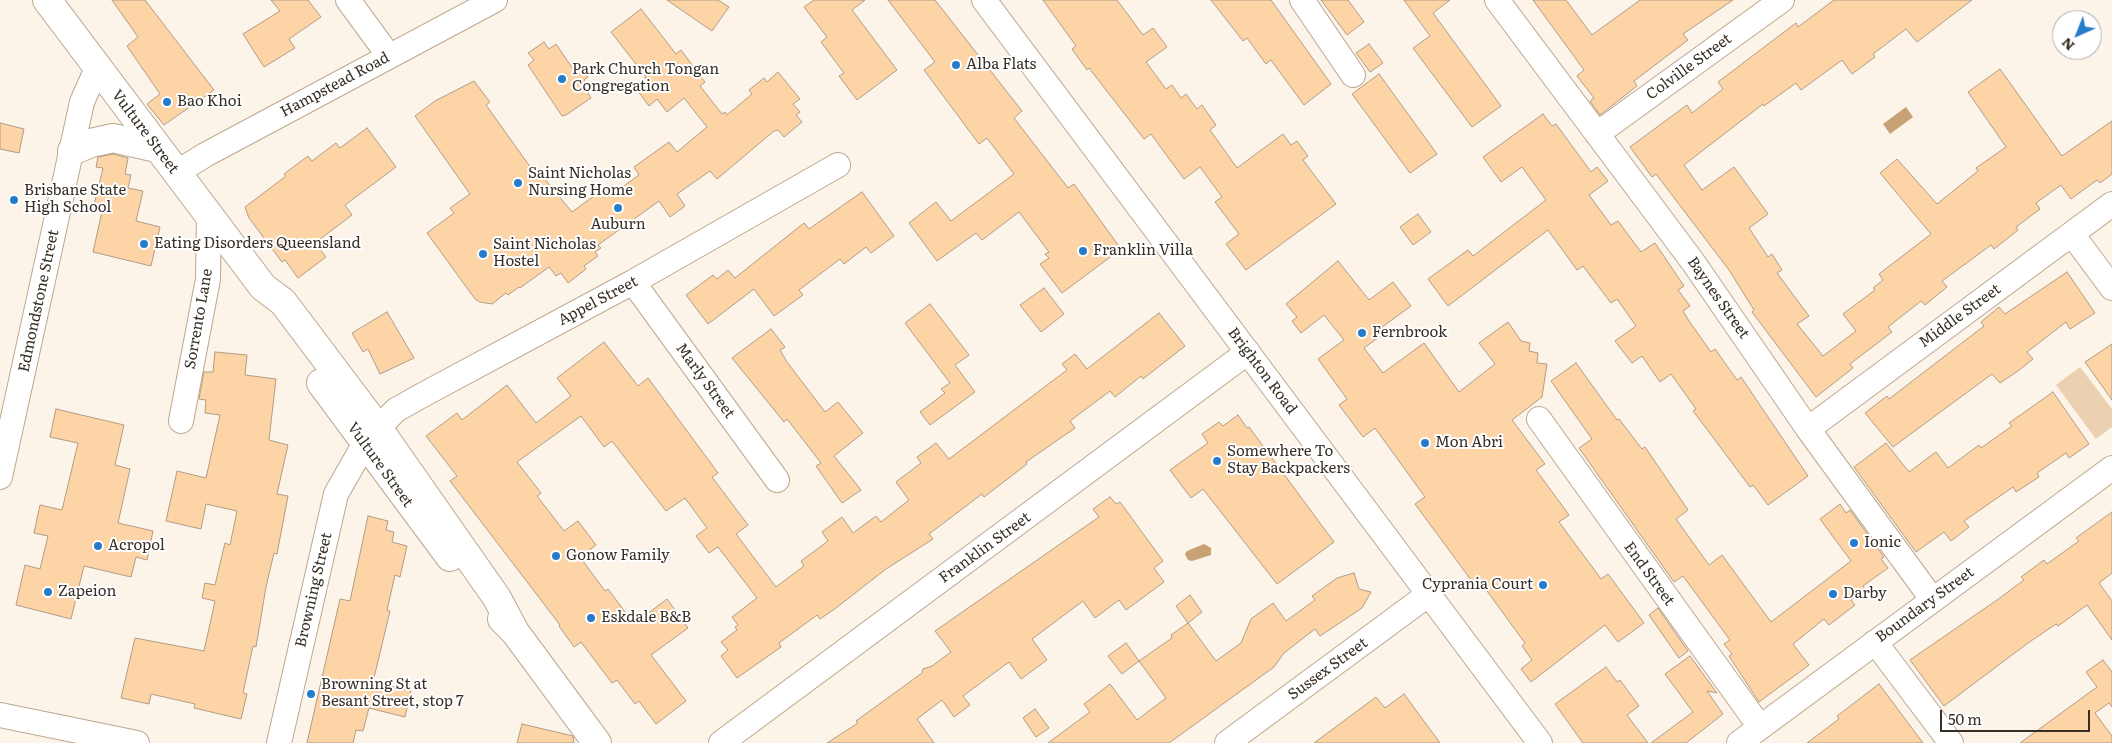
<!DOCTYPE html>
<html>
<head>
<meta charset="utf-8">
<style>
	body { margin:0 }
	#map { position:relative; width:2112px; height:743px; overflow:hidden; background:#fcf3e9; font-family:Literata,serif }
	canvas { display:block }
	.north { position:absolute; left:2052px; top:10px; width:50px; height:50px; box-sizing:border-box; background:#fff; border:1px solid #afaca8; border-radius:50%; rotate:224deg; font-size:14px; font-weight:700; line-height:20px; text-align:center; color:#372f25 }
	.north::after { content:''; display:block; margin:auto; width:18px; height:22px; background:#267cca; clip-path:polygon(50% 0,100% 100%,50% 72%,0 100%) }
	.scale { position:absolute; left:1940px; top:710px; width:150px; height:22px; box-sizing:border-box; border:2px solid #372f25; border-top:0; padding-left:6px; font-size:15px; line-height:18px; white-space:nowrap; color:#372f25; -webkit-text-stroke:4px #fff; paint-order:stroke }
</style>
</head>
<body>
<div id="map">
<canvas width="2112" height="743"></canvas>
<div class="north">N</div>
<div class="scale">50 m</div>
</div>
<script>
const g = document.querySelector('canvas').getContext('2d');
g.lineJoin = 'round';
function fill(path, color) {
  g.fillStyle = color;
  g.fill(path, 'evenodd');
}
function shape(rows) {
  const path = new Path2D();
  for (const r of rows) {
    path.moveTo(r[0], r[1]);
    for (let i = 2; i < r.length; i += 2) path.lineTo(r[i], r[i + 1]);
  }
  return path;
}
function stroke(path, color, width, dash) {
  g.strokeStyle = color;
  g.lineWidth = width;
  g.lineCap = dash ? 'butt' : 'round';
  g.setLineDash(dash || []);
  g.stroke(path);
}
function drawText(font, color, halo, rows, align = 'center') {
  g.font = font + ' Literata,serif';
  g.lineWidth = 4;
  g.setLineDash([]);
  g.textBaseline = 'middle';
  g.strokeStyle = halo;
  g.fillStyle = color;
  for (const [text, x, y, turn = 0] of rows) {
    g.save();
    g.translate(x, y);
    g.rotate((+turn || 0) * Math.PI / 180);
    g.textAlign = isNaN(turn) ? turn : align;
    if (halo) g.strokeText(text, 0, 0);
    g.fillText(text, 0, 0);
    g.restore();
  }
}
const green = shape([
	[2080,367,2112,409,2112,427,2096,439,2056,385]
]);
const water = shape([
	[1906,107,1913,117,1890,134,1883,124],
	[1204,544,1211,548,1211,555,1192,561,1188,560,1185,554,1187,551]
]);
const building = shape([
	[112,0,145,0,214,90,164,125,147,104,160,94,127,46,138,37,112,0],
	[271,0,308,0,321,17,289,39,295,48,264,67,243,34,280,11,271,0],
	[667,0,718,0,729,7,712,31,667,0],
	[814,0,865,0,852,10,897,70,857,100,839,76,844,73,821,42,827,37,804,7,814,0],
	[888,0,935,0,1022,111,1014,118,1068,188,1074,184,1121,249,1062,293,1040,264,1049,258,1045,254,1049,252,1019,212,982,240,976,233,937,261,909,223,936,202,951,221,1014,174,987,138,979,144,924,70,935,62,888,0],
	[1043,0,1117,0,1143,35,1153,28,1167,47,1146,62,1166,89,1172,85,1181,98,1186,94,1197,109,1202,105,1216,125,1210,130,1237,168,1283,134,1291,145,1297,141,1308,156,1303,160,1336,204,1246,270,1226,244,1239,234,1215,202,1222,197,1200,167,1184,179,1151,134,1144,139,1089,68,1087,70,1072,49,1076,46,1043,0],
	[1211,0,1271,0,1331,84,1304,105,1271,60,1266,64,1247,38,1243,41,1211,0],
	[1321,0,1348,0,1364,22,1347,35,1321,0],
	[1404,0,1450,0,1433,13,1501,106,1472,127,1413,48,1430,36,1404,0],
	[1533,0,1566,0,1592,35,1640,0,1733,0,1683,34,1688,40,1634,81,1637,86,1600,115,1590,101,1594,98,1577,76,1584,70,1533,0],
	[1834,0,1972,0,1917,42,1906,29,1873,54,1875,57,1852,74,1842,60,1801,90,1796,83,1764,106,1763,104,1684,165,1702,190,1734,167,1768,214,1749,228,1768,257,1772,254,1782,270,1777,273,1809,316,1797,324,1823,356,1856,331,1843,314,1875,290,1873,288,1883,280,1879,274,1931,234,1880,173,1897,159,1937,204,1978,171,1976,168,2006,147,1968,92,2000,69,2062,156,2112,121,2112,174,2100,183,2097,180,2071,199,2061,185,2036,203,2040,209,2016,227,2018,230,1994,249,1991,245,1942,281,1947,287,1925,305,1921,301,1888,327,1892,332,1850,364,1853,368,1816,397,1752,312,1754,310,1729,270,1656,174,1652,177,1630,147,1687,105,1692,113,1723,89,1718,82,1796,23,1798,27,1834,0],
	[641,9,676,54,681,50,705,82,700,86,722,114,725,112,727,115,752,94,749,90,764,78,767,82,778,72,800,99,793,104,800,112,796,115,802,122,784,137,778,130,774,131,717,179,710,171,677,194,685,206,670,217,659,201,598,245,601,248,595,252,598,256,584,266,586,269,568,283,561,273,556,276,549,267,520,288,519,287,508,295,506,293,492,304,480,302,475,299,427,233,454,213,450,208,470,194,415,116,435,101,474,81,490,102,486,105,536,175,540,173,572,212,605,188,610,196,639,175,634,167,669,142,677,152,707,127,684,98,667,112,657,99,649,106,634,86,646,77,611,32,641,9],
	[544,42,549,49,556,44,573,69,579,65,588,77,584,80,591,90,588,93,591,98,566,115,562,116,528,65,534,60,528,53,544,42],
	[1369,44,1383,63,1370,72,1356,53,1369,44],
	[1379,74,1437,154,1410,173,1352,94,1379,74],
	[1543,114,1552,126,1556,124,1591,172,1597,167,1608,181,1589,195,1611,225,1618,221,1641,252,1655,243,1684,286,1678,290,1690,306,1683,311,1689,321,1711,352,1715,349,1737,380,1741,377,1808,476,1768,505,1753,485,1750,487,1712,436,1693,411,1696,409,1671,374,1660,382,1642,356,1632,363,1615,341,1636,326,1617,299,1611,303,1583,266,1577,270,1548,230,1448,306,1428,279,1468,250,1473,256,1546,200,1522,167,1501,182,1483,157,1543,114],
	[0,123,24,129,19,153,0,149,0,123],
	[367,128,396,167,345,205,352,215,315,243,326,257,298,278,285,260,282,262,249,218,245,207,286,176,284,174,308,156,312,161,336,143,340,148,367,128],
	[113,154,128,158,125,174,131,175,128,188,143,191,136,221,160,227,151,266,93,252,103,207,94,205,103,168,96,167,98,157,113,154],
	[862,192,894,236,871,253,866,247,844,264,840,259,799,290,803,295,774,316,754,289,708,324,686,295,713,275,717,279,728,270,735,278,804,223,809,229,862,192],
	[1418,214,1431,232,1413,245,1400,227,1418,214],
	[1338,261,1369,300,1393,282,1411,306,1382,327,1386,332,1364,348,1383,373,1424,343,1459,392,1495,364,1479,343,1508,322,1521,341,1530,343,1529,351,1538,353,1537,363,1547,364,1542,397,1512,420,1545,464,1536,470,1569,515,1559,522,1601,579,1608,574,1644,623,1618,642,1605,625,1531,682,1521,669,1532,660,1522,646,1525,643,1479,580,1474,584,1415,504,1425,497,1375,428,1363,437,1339,405,1347,399,1318,359,1344,340,1324,315,1301,333,1292,321,1297,317,1286,304,1338,261],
	[2067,272,2095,313,2070,329,2066,322,2027,352,2033,359,2018,371,2000,383,1992,374,1893,447,1865,413,1887,396,1889,399,1984,326,1981,322,1999,307,2005,314,2067,272],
	[1044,288,1064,314,1041,332,1020,305,1044,288],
	[930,304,969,355,955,365,975,392,930,425,920,412,945,393,941,389,950,383,905,323,930,304],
	[387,312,414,358,380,374,368,349,363,352,352,333,387,312],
	[1159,313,1185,346,1143,379,1141,376,1115,397,1110,391,1070,421,1075,428,1026,462,1027,464,984,497,982,494,929,534,933,539,886,569,836,608,820,619,817,615,779,643,781,647,737,678,721,656,728,650,721,642,737,630,735,627,738,625,732,617,757,598,718,547,709,553,696,536,707,528,685,498,666,511,612,441,604,447,581,416,517,462,541,493,537,496,564,531,578,521,596,545,580,557,605,591,608,589,634,624,667,599,688,628,651,655,686,701,656,724,639,701,635,704,617,680,612,683,581,642,574,647,559,626,560,625,450,481,457,476,426,436,457,413,462,420,507,385,536,423,571,396,557,378,604,342,638,386,648,378,718,473,712,477,748,525,736,534,776,587,804,566,801,561,828,541,822,532,842,517,853,533,876,516,881,522,909,500,896,482,921,463,917,457,936,443,949,459,1067,370,1062,364,1075,354,1087,369,1159,313],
	[771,329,785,347,780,350,787,362,825,412,838,402,863,433,834,456,861,490,842,503,816,466,821,463,787,419,784,422,732,358,771,329],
	[2112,344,2112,400,2085,362,2112,344],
	[215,352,247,355,245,375,276,379,269,440,288,445,277,494,288,496,277,554,274,553,266,587,256,647,253,646,243,693,247,694,241,719,194,708,195,704,151,694,149,704,121,698,135,638,204,651,215,601,202,598,205,583,215,585,225,543,230,545,237,511,206,504,201,529,166,521,177,471,206,478,220,415,205,413,206,400,199,399,204,372,213,372,215,352],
	[1576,363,1617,420,1619,419,1642,449,1645,447,1688,510,1676,519,1709,565,1722,555,1771,622,1851,561,1820,519,1840,504,1846,513,1850,510,1884,557,1881,559,1888,568,1863,586,1865,589,1851,600,1855,605,1829,625,1824,619,1793,644,1809,665,1759,702,1729,656,1732,654,1724,644,1730,640,1683,576,1674,582,1579,448,1592,439,1551,381,1576,363],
	[2053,392,2089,444,2069,458,2066,453,2037,473,2039,477,2016,492,2013,487,1964,521,1969,527,1951,541,1944,532,1916,552,1854,467,1886,443,1909,472,1936,452,1948,468,1979,445,1981,448,2012,426,2009,423,2053,392],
	[56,409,124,425,115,465,130,469,118,523,153,531,147,560,136,557,131,577,84,566,71,619,16,605,25,565,40,569,48,536,34,533,40,505,62,510,78,443,50,437,56,409],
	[1238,415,1247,428,1249,427,1334,542,1277,584,1203,489,1191,498,1170,470,1208,443,1202,434,1219,422,1223,426,1238,415],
	[1110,497,1116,504,1120,502,1163,561,1154,568,1164,582,1126,610,1119,600,1095,618,1083,601,1032,639,1047,660,1021,679,1009,662,963,696,970,705,954,717,942,700,917,719,934,743,827,743,858,723,856,721,922,673,923,669,932,666,951,652,935,631,1099,517,1093,509,1110,497],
	[2112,512,2112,573,2099,583,2112,601,2112,640,2087,605,2058,626,2056,624,2028,643,1944,706,1910,660,1997,600,2024,580,2021,577,2044,560,2047,564,2079,541,2076,538,2112,512],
	[368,516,388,521,386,530,394,532,392,542,407,546,400,577,395,575,387,610,390,611,373,682,411,691,405,717,369,708,363,731,356,730,353,743,307,743,340,599,350,601,368,516],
	[1354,573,1359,589,1371,592,1362,608,1320,636,1315,629,1284,653,1274,667,1169,743,1048,743,1090,712,1084,704,1110,684,1137,720,1166,698,1139,661,1172,638,1171,635,1188,623,1216,661,1241,643,1251,619,1273,603,1286,621,1315,600,1312,596,1337,578,1354,573],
	[1190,595,1202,612,1188,623,1176,606,1190,595],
	[1658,608,1688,651,1679,658,1649,615,1658,608],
	[1126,643,1139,661,1122,674,1108,656,1126,643],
	[1690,656,1717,693,1707,691,1723,714,1686,743,1651,743,1693,712,1665,674,1690,656],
	[2103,660,2112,672,2112,707,2109,703,2095,713,2112,736,2112,743,2020,743,2097,687,2086,672,2103,660],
	[1606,667,1617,682,1620,680,1639,706,1627,715,1648,743,1583,743,1555,704,1606,667],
	[1879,684,1923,743,1807,743,1839,719,1837,716,1879,684],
	[1404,694,1440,743,1314,743,1376,697,1385,708,1404,694],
	[1035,709,1049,728,1036,737,1023,718,1035,709],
	[522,724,573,736,574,743,517,743,522,724]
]);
const minor = shape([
	[348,0,389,56],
	[984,0,1540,743],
	[1302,0,1353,75],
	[1497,0,1693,262,1808,429,1932,599],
	[1597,134,1782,0],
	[176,173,205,155,495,0],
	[2072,234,2112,288],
	[633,282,777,480],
	[1539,419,1760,727],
	[181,421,208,279,209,216],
	[1808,429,2112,204],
	[0,477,82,102,97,68],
	[1875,642,1951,743],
	[0,715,137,743],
	[279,743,336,494,365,443,378,428,396,410,419,397,633,282,838,165],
	[721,743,1248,352],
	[1227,743,1429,594],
	[1739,743,2112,468]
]);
const major = shape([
	[47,0,263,287,283,302,378,428,497,598,515,632],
	[72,151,91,143,113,138,157,148],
	[321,383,450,557],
	[502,619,515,632,597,743]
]);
const markers = [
	[956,65,5,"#267cca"],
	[562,79,5,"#267cca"],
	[167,102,5,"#267cca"],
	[518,183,5,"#267cca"],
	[14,200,5,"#267cca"],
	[618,208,5,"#267cca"],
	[144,244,5,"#267cca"],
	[1083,251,5,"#267cca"],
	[483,254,5,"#267cca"],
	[1362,333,5,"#267cca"],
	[1425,443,5,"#267cca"],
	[1217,461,5,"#267cca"],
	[1854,543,5,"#267cca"],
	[98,546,5,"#267cca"],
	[556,556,5,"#267cca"],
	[1543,585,5,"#267cca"],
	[48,592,5,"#267cca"],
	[1833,594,5,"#267cca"],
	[591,618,5,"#267cca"],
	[311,694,5,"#267cca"]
];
const poiNames = [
	["Alba Flats",966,65],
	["Park Church Tongan",572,70],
	["Congregation",572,87],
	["Bao Khoi",177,102],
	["Saint Nicholas",528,174],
	["Nursing Home",528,191],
	["Brisbane State",24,191],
	["High School",24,208],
	["Auburn",618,225,"center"],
	["Eating Disorders Queensland",154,244],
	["Saint Nicholas",493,245],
	["Hostel",493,262],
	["Franklin Villa",1093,251],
	["Fernbrook",1372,333],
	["Mon Abri",1435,443],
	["Somewhere To",1227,452],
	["Stay Backpackers",1227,469],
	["Ionic",1864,543],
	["Acropol",108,546],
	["Gonow Family",566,556],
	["Cyprania Court",1533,585,"right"],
	["Zapeion",58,592],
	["Darby",1843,594],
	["Eskdale B&B",601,618],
	["Browning St at",321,685],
	["Besant Street, stop 7",321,702]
];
const streetNames = [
	["Colville Street",1689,67,-36],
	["Hampstead Road",335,85,-28],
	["Vulture Street",145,132,53],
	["Baynes Street",1718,298,55],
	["Edmondstone Street",39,301,-78],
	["Appel Street",598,301,-28],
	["Middle Street",1960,316,-36],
	["Sorrento Lane",199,319,-80],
	["Brighton Road",1262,371,53],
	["Marly Street",705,381,54],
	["Vulture Street",380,465,54],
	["Franklin Street",985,548,-36],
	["End Street",1649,574,54],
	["Browning Street",314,590,-77],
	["Boundary Street",1925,605,-36],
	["Sussex Street",1328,669,-36]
];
fill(green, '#ebd0b1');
fill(water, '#c8a275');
fill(building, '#fdd4a6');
stroke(building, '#b29c85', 1);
stroke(minor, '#bda78f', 26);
stroke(major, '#bda78f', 30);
stroke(minor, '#fff', 24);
stroke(major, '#fff', 28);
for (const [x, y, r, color] of markers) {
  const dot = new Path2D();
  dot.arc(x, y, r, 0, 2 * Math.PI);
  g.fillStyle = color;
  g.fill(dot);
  stroke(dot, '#fff', 2);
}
drawText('15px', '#372f25', '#fff', poiNames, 'left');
drawText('15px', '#372f25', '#fff', streetNames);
</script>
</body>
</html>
